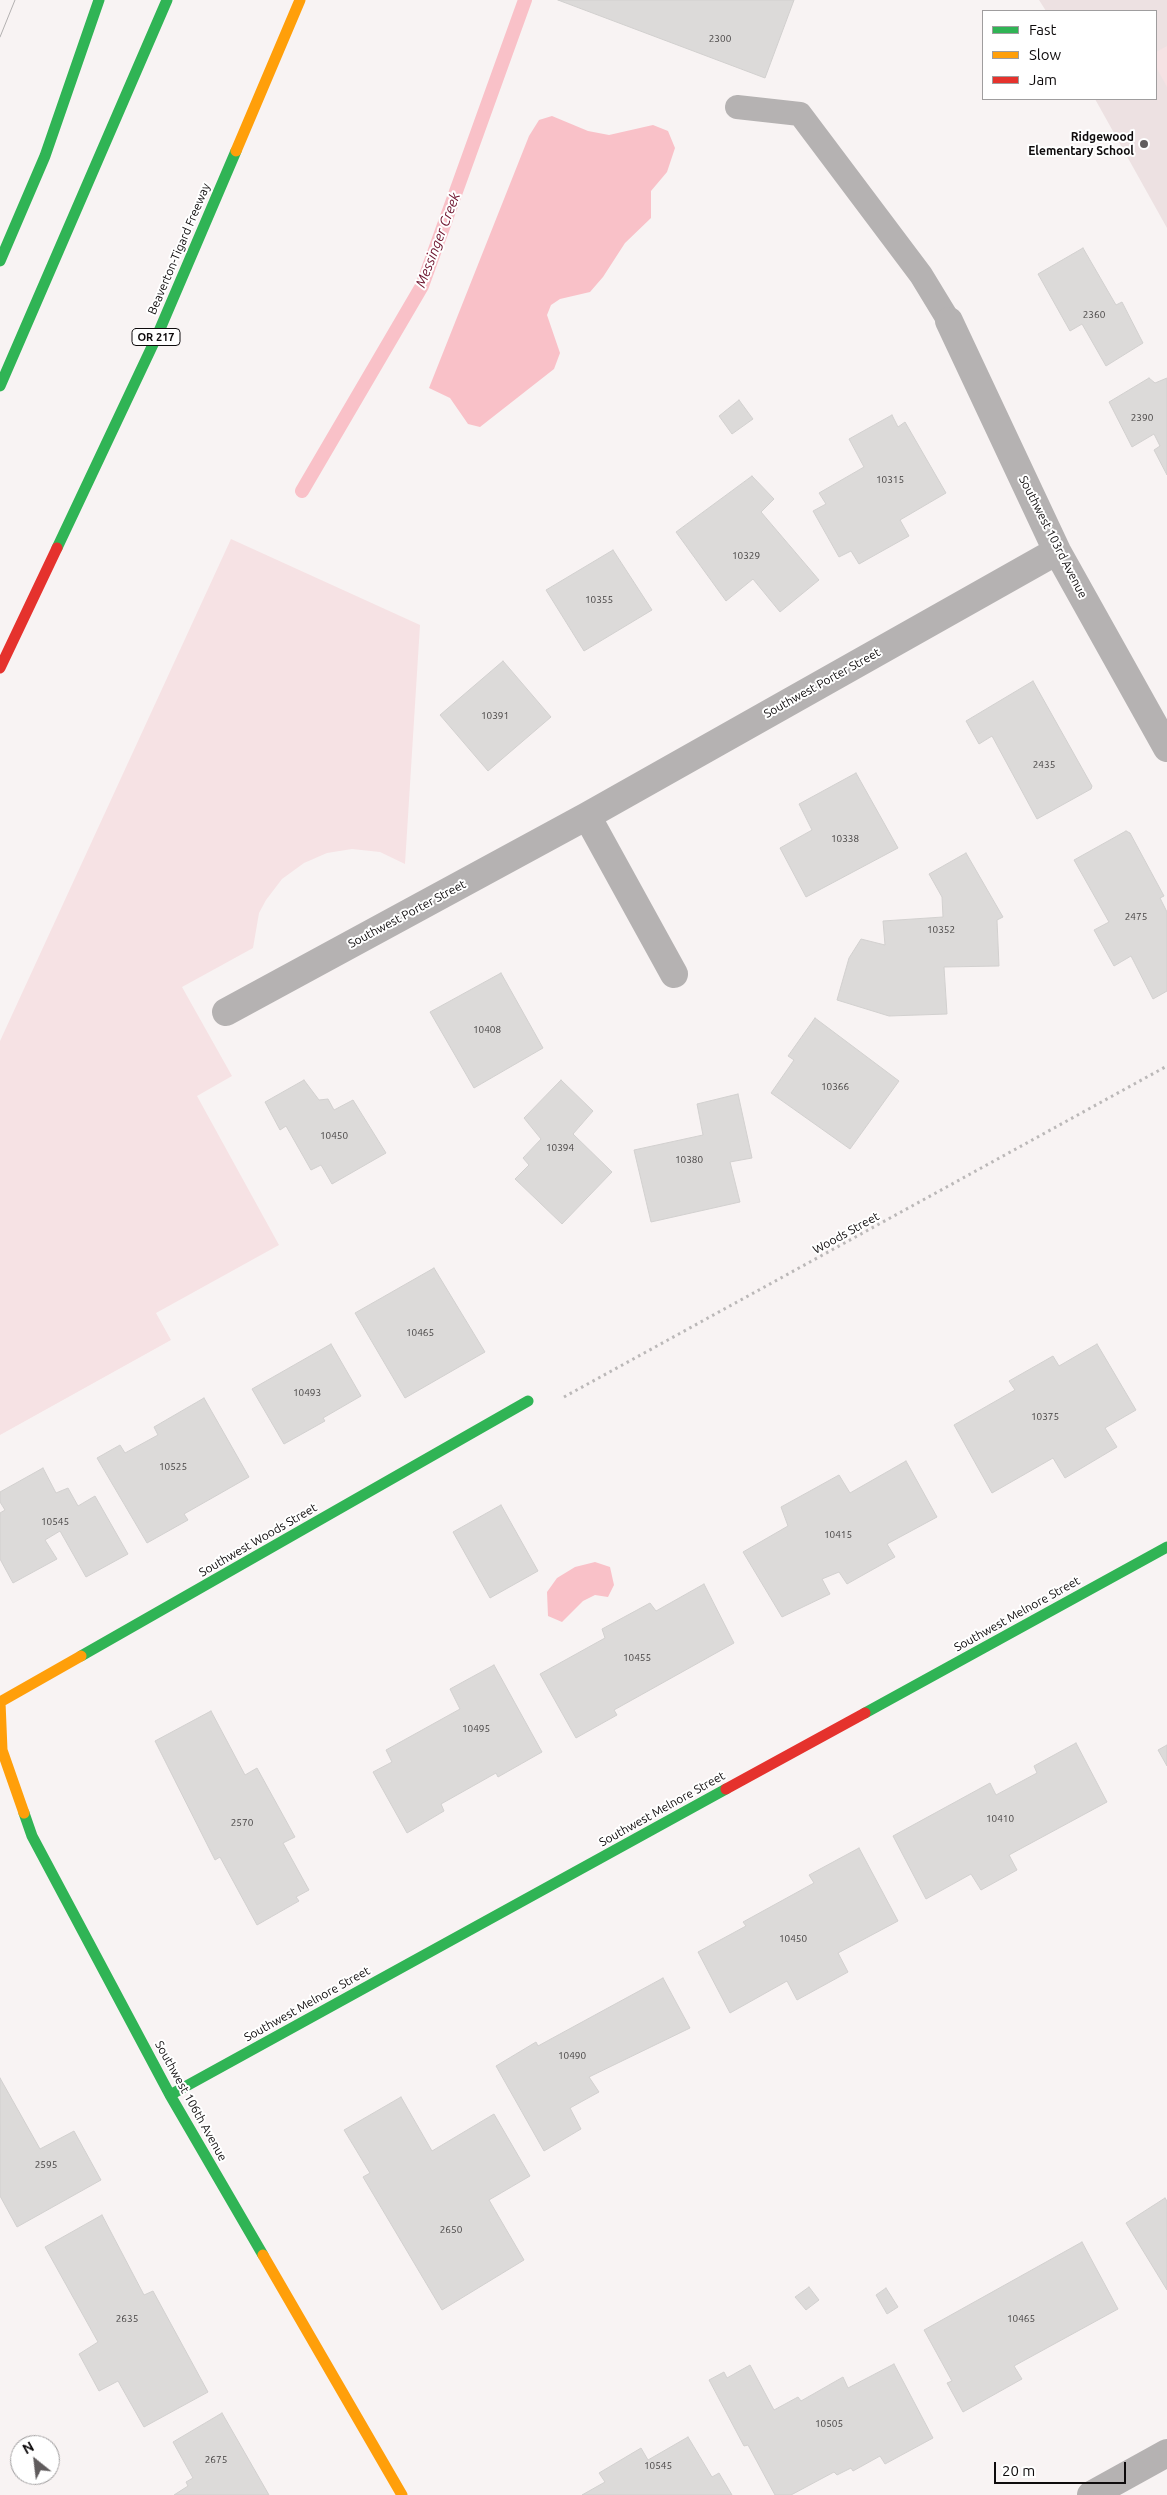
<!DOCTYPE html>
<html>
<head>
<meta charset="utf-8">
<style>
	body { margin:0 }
	#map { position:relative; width:1167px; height:2495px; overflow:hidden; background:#f8f3f3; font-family:Ubuntu,sans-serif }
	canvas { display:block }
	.legend { position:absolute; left:982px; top:10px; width:175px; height:90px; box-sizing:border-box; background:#fff; border:1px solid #9f9d9e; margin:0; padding:6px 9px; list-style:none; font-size:15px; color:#0e0b0c }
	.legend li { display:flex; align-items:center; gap:10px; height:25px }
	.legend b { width:25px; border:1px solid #9f9d9e }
	.north { position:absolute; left:10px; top:2435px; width:50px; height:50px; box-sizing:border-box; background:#fff; border:1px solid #9f9d9e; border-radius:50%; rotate:331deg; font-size:14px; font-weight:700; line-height:20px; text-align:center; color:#0e0b0c }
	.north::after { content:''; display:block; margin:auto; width:18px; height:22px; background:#605c5d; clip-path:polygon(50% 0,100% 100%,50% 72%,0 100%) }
	.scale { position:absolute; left:994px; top:2462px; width:132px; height:22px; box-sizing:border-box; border:2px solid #0e0b0c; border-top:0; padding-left:6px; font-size:15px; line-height:18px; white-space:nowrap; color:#0e0b0c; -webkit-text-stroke:4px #fff; paint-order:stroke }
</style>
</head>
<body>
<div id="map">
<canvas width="1167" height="2495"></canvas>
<ul class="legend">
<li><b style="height:6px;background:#30b455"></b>Fast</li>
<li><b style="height:6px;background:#ff9f0a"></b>Slow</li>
<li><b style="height:6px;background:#e5322d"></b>Jam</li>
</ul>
<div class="north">N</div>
<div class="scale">20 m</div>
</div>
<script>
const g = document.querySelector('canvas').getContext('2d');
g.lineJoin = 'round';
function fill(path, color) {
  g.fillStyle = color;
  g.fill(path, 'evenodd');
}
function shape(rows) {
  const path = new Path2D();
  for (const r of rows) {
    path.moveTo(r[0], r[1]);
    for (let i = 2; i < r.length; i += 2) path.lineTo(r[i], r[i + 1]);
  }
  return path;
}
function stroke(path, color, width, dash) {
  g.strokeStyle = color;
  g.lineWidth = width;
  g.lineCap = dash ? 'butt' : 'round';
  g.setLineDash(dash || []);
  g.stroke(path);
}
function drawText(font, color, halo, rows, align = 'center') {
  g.font = font + ' Ubuntu,sans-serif';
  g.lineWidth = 4;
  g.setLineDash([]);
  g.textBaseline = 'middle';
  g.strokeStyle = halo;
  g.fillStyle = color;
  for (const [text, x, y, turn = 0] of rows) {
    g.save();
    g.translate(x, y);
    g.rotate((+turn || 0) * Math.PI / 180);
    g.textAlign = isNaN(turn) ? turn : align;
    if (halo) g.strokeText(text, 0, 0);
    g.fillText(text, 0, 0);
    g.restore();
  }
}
const built = shape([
	[1039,0,1167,0,1167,228,1095,99,1156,99,1156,11,1046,11]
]);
const green = shape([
	[1167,46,1167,87,1156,67,1156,52],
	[231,539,420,625,405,864,380,852,352,849,327,853,304,863,282,879,266,900,259,913,253,948,182,987,232,1076,197,1096,279,1245,156,1313,171,1340,0,1435,0,1041]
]);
const water = shape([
	[552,116,588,131,609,135,653,125,668,131,675,148,667,172,651,191,651,218,625,243,603,277,590,292,560,299,551,305,547,315,560,353,554,369,480,427,468,424,450,398,429,388,529,136,539,120],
	[595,1562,610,1567,614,1585,608,1597,595,1595,583,1601,562,1622,548,1616,547,1592,557,1578,575,1567]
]);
const stream = shape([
	[302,491,422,286,525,0]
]);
const building = shape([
	[558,0,794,0,765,78,558,0],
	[1083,248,1116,305,1122,302,1143,343,1106,366,1082,324,1070,331,1038,274,1083,248],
	[1149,378,1155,383,1167,378,1167,475,1154,450,1160,446,1154,434,1132,447,1109,402,1149,378],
	[739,400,753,419,732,434,719,416,739,400],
	[892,415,898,427,905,422,946,493,900,520,909,536,859,564,851,551,839,557,813,511,826,504,819,493,864,467,849,439,892,415],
	[752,476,774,499,761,512,819,580,780,612,753,579,726,601,676,532,752,476],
	[613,550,652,610,584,651,546,590,613,550],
	[503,661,551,717,488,771,440,715,503,661],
	[1033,681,1092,786,1091,789,1037,819,992,736,979,744,966,721,1033,681],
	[856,773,898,848,806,897,780,848,812,830,799,804,856,773],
	[1126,831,1130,833,1164,896,1160,898,1167,912,1167,991,1153,999,1131,956,1114,966,1094,930,1109,922,1074,860,1126,831],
	[966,853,1003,917,997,920,999,966,944,967,947,1014,889,1016,837,1000,849,958,861,939,885,945,883,921,943,917,942,897,929,874,966,853],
	[501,973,543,1048,474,1088,430,1012,501,973],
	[815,1018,899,1081,850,1149,771,1093,794,1060,788,1056,815,1018],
	[304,1080,319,1100,328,1099,334,1110,353,1100,386,1153,332,1184,321,1165,311,1170,286,1126,280,1130,265,1102,304,1080],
	[561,1080,593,1111,573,1134,612,1172,562,1224,515,1179,529,1165,523,1158,541,1139,524,1118,561,1080],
	[738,1094,752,1158,730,1162,740,1202,651,1222,634,1150,703,1135,697,1104,738,1094],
	[434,1268,485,1352,405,1398,355,1313,434,1268],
	[331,1344,361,1396,323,1418,325,1421,284,1444,252,1389,331,1344],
	[1097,1344,1136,1410,1105,1428,1117,1447,1065,1478,1053,1458,992,1493,954,1425,1015,1390,1009,1381,1053,1356,1059,1366,1097,1344],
	[204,1398,249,1477,184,1514,188,1520,147,1543,97,1458,120,1445,125,1453,158,1435,154,1427,204,1398],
	[906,1461,937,1517,887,1544,895,1557,847,1584,839,1572,822,1579,830,1594,782,1617,743,1552,788,1526,781,1507,839,1475,850,1493,906,1461],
	[43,1468,56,1493,68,1488,78,1506,95,1496,128,1554,86,1577,60,1531,45,1540,57,1559,13,1583,0,1559,0,1513,5,1510,0,1502,0,1492,43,1468],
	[501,1505,538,1571,490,1598,453,1532,501,1505],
	[704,1584,734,1643,614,1710,617,1715,576,1738,540,1674,605,1638,602,1629,650,1603,656,1611,704,1584],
	[494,1665,542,1752,498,1777,496,1773,441,1804,444,1811,407,1833,373,1772,392,1762,386,1750,460,1709,450,1689,494,1665],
	[211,1711,245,1775,257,1768,295,1837,283,1843,309,1890,296,1897,299,1901,257,1925,220,1857,215,1860,155,1741,211,1711],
	[1076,1743,1107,1802,1009,1855,1017,1870,981,1890,971,1874,926,1899,893,1836,990,1783,996,1795,1037,1773,1034,1766,1076,1743],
	[1167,1745,1167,1766,1158,1750,1167,1745],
	[859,1848,898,1921,838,1953,848,1972,797,2000,787,1981,730,2013,698,1952,746,1926,743,1922,814,1883,809,1875,859,1848],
	[663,1978,690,2028,589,2077,599,2092,570,2108,581,2129,544,2151,496,2066,536,2042,538,2046,663,1978],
	[0,2078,40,2149,74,2131,101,2180,17,2227,0,2196,0,2078],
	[401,2097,432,2151,494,2114,530,2176,489,2200,524,2260,442,2310,363,2177,370,2173,344,2130,401,2097],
	[1165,2198,1167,2201,1167,2290,1126,2223,1165,2198],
	[102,2215,144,2295,153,2291,208,2392,144,2427,118,2381,99,2391,79,2354,98,2342,45,2247,102,2215],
	[1082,2242,1118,2309,1014,2366,1022,2379,963,2412,947,2383,952,2381,924,2330,1082,2242],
	[809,2287,819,2300,806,2310,795,2297,809,2287],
	[886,2288,898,2307,887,2314,876,2295,886,2288],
	[894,2364,933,2438,885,2464,880,2456,853,2471,851,2468,837,2475,834,2472,791,2495,775,2495,748,2445,744,2446,709,2380,724,2372,727,2378,750,2365,774,2410,798,2397,801,2401,843,2377,848,2388,894,2364],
	[222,2413,269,2495,174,2495,188,2486,186,2482,193,2478,173,2442,222,2413],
	[688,2437,712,2477,719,2473,732,2495,582,2495,605,2482,599,2473,641,2448,648,2460,688,2437]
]);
const path = shape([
	[564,1397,1167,1066]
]);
const lane = shape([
	[737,107,800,114,921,275,949,321]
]);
const street = shape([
	[949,321,1057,551,1167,748],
	[587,816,674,974],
	[226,1012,587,816,1057,551],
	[1091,2495,1167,2453]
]);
const fast = shape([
	[0,261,45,156,99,0],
	[0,386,167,0],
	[57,548,157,336,236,151],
	[81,1656,528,1401],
	[865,1713,1167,1547],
	[24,1813,32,1836,170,2095,263,2255],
	[170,2095,726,1789]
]);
const slow = shape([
	[236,151,300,0],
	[24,1813,2,1750,0,1702,81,1656],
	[263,2255,402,2495]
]);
const jam = shape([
	[0,668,57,548],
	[726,1789,865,1713]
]);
const tram = shape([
	[0,37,15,0]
]);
const markers = [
	[1144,144,5,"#605c5d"]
];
const numberNames = [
	["2300",720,39],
	["2360",1094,315],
	["2390",1142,418],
	["10315",890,480],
	["10329",746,556],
	["10355",599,600],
	["10391",495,716],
	["2435",1044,765],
	["10338",845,839],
	["2475",1136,917],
	["10352",941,930],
	["10408",487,1030],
	["10366",835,1087],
	["10450",334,1136],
	["10394",560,1148],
	["10380",689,1160],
	["10465",420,1333],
	["10493",307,1393],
	["10375",1045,1417],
	["10525",173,1467],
	["10545",55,1522],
	["10415",838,1535],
	["10455",637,1658],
	["10495",476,1729],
	["10410",1000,1819],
	["2570",242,1823],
	["10450",793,1939],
	["10490",572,2056],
	["2595",46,2165],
	["2650",451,2230],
	["2635",127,2319],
	["10465",1021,2319],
	["10505",829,2424],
	["2675",216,2460],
	["10545",658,2466]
];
const shields = [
	[156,337,48]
];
const shieldNames = [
	["OR 217",156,337]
];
const poiNames = [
	["Ridgewood",1134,137],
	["Elementary School",1134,151]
];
const streetNames = [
	["Beaverton-Tigard Freeway",179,249,-67],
	["Southwest 103rd Avenue",1053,537,63],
	["Southwest Porter Street",822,683,-29],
	["Southwest Porter Street",407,914,-28],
	["Woods Street",846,1233,-29],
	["Southwest Woods Street",258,1540,-30],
	["Southwest Melnore Street",1017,1614,-29],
	["Southwest Melnore Street",662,1809,-29],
	["Southwest Melnore Street",307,2004,-29],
	["Southwest 106th Avenue",191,2101,61]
];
const waterNames = [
	["Messinger Creek",438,240,-69]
];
fill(built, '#ede1e2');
fill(green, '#f6e2e4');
fill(water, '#f9c1c8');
stroke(stream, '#f9c1c8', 14);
fill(building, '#dcdad9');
stroke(building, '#d2d0cf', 1);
stroke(path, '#bbb8b8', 3, [2.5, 4]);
stroke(lane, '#b5b2b2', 24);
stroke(street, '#b5b2b2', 28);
stroke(fast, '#30b455', 11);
stroke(slow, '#ff9f0a', 11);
stroke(jam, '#e5322d', 11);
stroke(tram, '#b3b1b1', 1);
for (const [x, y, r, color] of markers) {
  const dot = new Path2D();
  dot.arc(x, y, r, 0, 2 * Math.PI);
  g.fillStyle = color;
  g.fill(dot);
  stroke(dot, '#fff', 2);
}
drawText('10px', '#454242', null, numberNames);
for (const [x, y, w] of shields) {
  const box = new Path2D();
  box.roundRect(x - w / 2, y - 8.5, w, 17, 4);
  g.fillStyle = '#fff';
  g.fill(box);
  stroke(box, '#0e0b0c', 1);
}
drawText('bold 11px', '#0e0b0c', null, shieldNames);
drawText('bold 12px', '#0e0b0c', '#fff', poiNames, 'right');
drawText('12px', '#0e0b0c', '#fff', streetNames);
drawText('italic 14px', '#6c122c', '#fff', waterNames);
</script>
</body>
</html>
